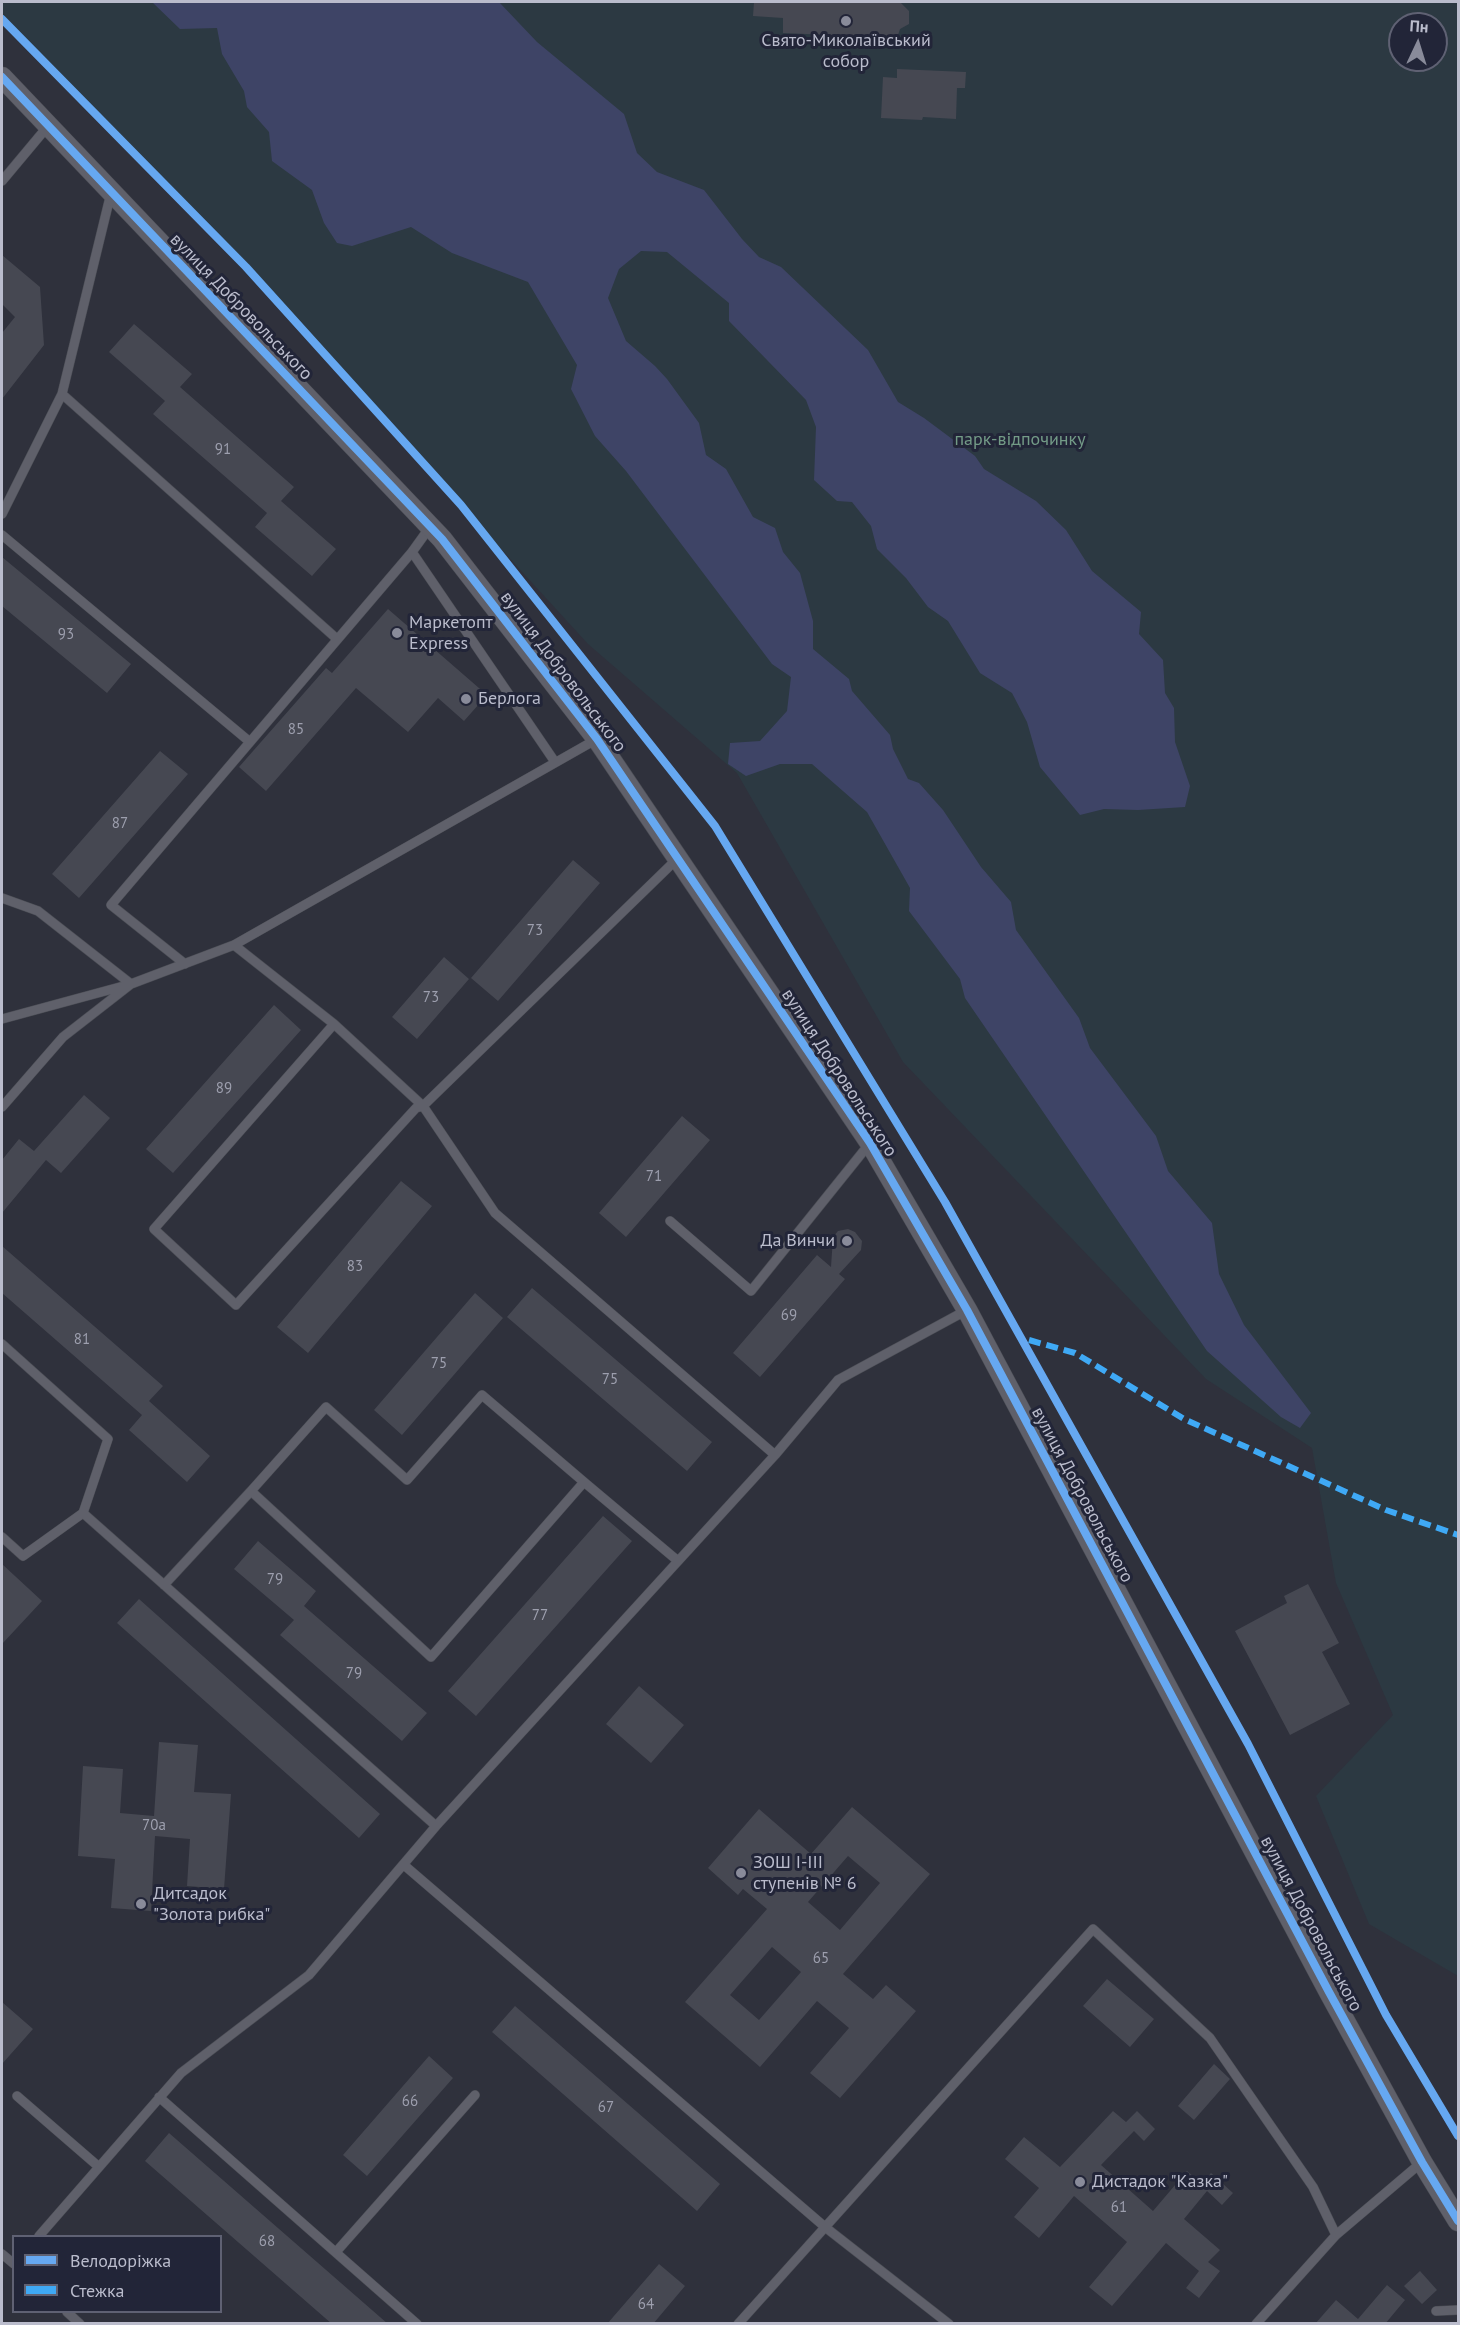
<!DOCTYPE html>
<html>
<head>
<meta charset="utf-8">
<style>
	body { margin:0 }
	#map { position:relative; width:1460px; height:2325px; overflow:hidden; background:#2f313c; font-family:"PT Sans",sans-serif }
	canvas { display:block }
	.frame { position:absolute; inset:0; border:3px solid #babccc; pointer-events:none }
	.legend { position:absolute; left:12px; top:2235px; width:210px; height:78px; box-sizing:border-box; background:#222538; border:2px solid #5f6173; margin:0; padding:8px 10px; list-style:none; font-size:18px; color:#babccc }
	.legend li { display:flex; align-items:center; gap:12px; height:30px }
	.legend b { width:30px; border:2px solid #5f6173 }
	.north { position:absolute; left:1388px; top:12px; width:60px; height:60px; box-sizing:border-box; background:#222538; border:2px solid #5f6173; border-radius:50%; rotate:4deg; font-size:16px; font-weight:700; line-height:24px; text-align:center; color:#babccc }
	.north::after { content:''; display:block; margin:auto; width:21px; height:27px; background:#898b9a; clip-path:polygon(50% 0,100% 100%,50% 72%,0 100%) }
</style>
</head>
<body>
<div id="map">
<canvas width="1460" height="2325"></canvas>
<div class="frame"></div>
<ul class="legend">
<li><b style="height:8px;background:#66a8f1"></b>Велодоріжка</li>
<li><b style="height:8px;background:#3fa9f5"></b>Стежка</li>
</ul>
<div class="north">Пн</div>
</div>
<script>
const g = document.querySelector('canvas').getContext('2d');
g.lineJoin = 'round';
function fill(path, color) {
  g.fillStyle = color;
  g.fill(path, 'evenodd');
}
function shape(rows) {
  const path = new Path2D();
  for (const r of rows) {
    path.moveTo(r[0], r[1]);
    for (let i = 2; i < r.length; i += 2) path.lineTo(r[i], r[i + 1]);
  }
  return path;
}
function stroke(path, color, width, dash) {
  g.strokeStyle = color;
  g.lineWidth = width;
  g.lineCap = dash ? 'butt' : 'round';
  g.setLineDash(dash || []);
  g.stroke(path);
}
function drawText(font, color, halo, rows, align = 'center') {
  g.font = font + ' "PT Sans",sans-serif';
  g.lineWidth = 6;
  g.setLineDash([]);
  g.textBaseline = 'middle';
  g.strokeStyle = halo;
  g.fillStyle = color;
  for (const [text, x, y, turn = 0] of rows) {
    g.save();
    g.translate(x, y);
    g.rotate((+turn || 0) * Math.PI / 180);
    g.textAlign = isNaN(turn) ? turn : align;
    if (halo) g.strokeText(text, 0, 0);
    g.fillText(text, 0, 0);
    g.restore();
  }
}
const green = shape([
	[2,2,1458,2,1458,1976,1369,1924,1316,1796,1393,1715,1336,1583,1312,1448,1206,1379,903,1062,737,773,588,644,322,353,2,15],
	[1400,24,1436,24,1436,60,1400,60]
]);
const water = shape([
	[152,2,499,2,537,42,624,114,637,153,657,172,704,190,742,239,759,257,781,267,868,350,898,402,924,418,975,456,984,469,1036,501,1066,530,1092,571,1141,612,1139,634,1163,660,1165,693,1174,708,1175,742,1190,786,1185,807,1138,810,1104,809,1080,815,1040,767,1027,722,1012,693,980,673,948,621,928,607,906,578,877,549,871,526,852,502,837,501,814,480,816,427,806,400,729,321,729,303,667,252,641,251,619,269,608,298,626,341,655,366,667,379,699,423,706,455,726,469,753,517,775,528,783,552,800,573,813,621,813,649,849,679,852,691,890,735,893,749,908,779,919,783,943,810,981,867,1011,902,1016,930,1079,1018,1090,1048,1156,1136,1168,1171,1212,1223,1219,1274,1244,1325,1311,1413,1300,1428,1281,1417,1207,1351,965,998,960,979,909,911,910,888,867,812,812,764,780,764,746,776,728,764,730,743,760,741,787,711,791,677,772,664,626,471,595,436,571,389,577,365,528,282,452,253,411,227,352,246,337,243,324,223,312,190,272,161,269,132,247,107,244,91,222,54,217,28,180,29]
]);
const building = shape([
	[754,2,900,2,909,11,909,24,900,29,897,38,783,33,783,18,753,16],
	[897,69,966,72,965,88,957,88,956,119,923,117,922,120,881,118,883,77,897,78],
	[2,255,40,287,44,345,2,399,2,333,15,317,2,304],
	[134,324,192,374,180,387,294,487,281,501,336,549,312,576,255,527,267,513,153,414,165,401,109,352],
	[2,557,131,664,107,693,2,606],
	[388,609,487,695,464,721,438,698,408,732,356,688,266,791,239,767,326,668,332,673],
	[160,751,188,774,79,898,52,874],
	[573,860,600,883,498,1001,471,978],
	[444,957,469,979,417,1039,392,1017],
	[274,1005,301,1030,173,1173,146,1149],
	[84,1095,110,1118,61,1173,46,1160,2,1213,2,1160,19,1139,34,1151],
	[682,1116,710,1140,626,1237,599,1213],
	[401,1181,432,1206,308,1353,277,1327],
	[848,1229,855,1232,862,1241,861,1250,839,1274,845,1279,760,1377,733,1353,817,1255,831,1267,833,1237,838,1231],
	[2,1246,163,1386,149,1401,210,1456,187,1482,129,1430,142,1415,2,1293],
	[532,1288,712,1442,687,1471,507,1317],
	[475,1293,503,1318,402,1435,374,1410],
	[603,1516,632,1541,476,1716,448,1691],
	[258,1541,316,1591,304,1606,427,1713,402,1741,280,1635,294,1620,234,1569],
	[2,1564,42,1601,2,1644],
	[1308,1584,1339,1643,1322,1652,1350,1704,1290,1735,1235,1631,1287,1603,1284,1596],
	[139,1599,380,1814,359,1838,117,1623],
	[639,1686,684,1725,651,1763,606,1724],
	[159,1742,198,1745,194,1792,231,1794,224,1889,187,1886,190,1839,155,1836,151,1911,111,1908,115,1859,78,1856,83,1766,123,1769,120,1813,154,1816],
	[852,1807,930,1874,843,1974,873,1999,886,1985,916,2011,840,2098,810,2073,849,2028,817,2001,760,2067,685,2002,767,1909,743,1889,738,1895,708,1868,759,1809,811,1854],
	[848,1856,880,1883,840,1930,808,1902],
	[772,1947,801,1972,759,2020,730,1995],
	[1107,1979,1154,2019,1130,2047,1083,2006],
	[2,2002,33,2029,2,2064],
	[515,2006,720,2184,697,2211,492,2032],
	[429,2056,453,2078,367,2176,343,2155],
	[1214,2064,1230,2079,1194,2120,1178,2106],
	[1113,2111,1126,2122,1137,2111,1155,2129,1144,2141,1134,2131,1101,2165,1153,2211,1187,2171,1202,2184,1211,2173,1233,2193,1222,2205,1207,2191,1184,2219,1220,2250,1208,2262,1220,2271,1199,2298,1186,2288,1199,2271,1166,2243,1112,2306,1089,2287,1127,2242,1074,2196,1039,2238,1014,2217,1039,2188,1005,2159,1024,2137,1060,2167],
	[169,2133,388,2324,332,2324,145,2161],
	[659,2264,685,2286,653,2324,607,2324],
	[1420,2271,1437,2290,1422,2304,1404,2286],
	[1387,2285,1405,2300,1385,2324,1315,2324,1336,2300,1358,2319]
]);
const lane = shape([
	[2,181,48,126],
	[111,193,62,394,337,639],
	[2,514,62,394],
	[430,527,412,552,555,762],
	[2,535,250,742],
	[2,898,38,911,131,984,63,1037,2,1107],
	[234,945,334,1024,154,1229,236,1305,416,1108,423,1106,678,858],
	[185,964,111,905,412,552],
	[2,1019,131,984,234,945,597,739],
	[334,1024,423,1106,495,1213,775,1455],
	[670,1221,751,1291,870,1143],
	[2,1344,108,1439,83,1513],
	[251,1491,326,1407,407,1480,482,1395,584,1482],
	[2,1537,23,1556,83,1513,436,1826],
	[164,1585,251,1491,431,1657,584,1482,678,1561],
	[404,1865,825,2227,949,2324],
	[17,2096,99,2167],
	[159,2097,417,2324],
	[39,2236,181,2073,309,1975,436,1826,775,1455,838,1380,967,1310],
	[336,2252,475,2095],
	[2,2254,14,2264],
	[1436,2311,1458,2310],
	[67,2312,80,2324],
	[738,2324,1093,1929,1210,2038,1313,2187,1336,2235],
	[1256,2324,1336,2235,1422,2162]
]);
const street = shape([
	[2,77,442,539,597,739,870,1143,967,1310,1329,1992,1422,2162,1458,2221]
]);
const quiet = shape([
	[1029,1340,1075,1353,1184,1419,1386,1510,1458,1535]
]);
const cycleway = shape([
	[2,19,246,267,461,505,715,826,945,1202,1248,1744,1386,2015,1458,2136],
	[2,77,442,539,597,739,870,1143,967,1310,1329,1992,1422,2162,1458,2221]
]);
const markers = [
	[846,21,6,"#898b9a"],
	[397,633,6,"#898b9a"],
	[466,699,6,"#898b9a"],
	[847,1241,6,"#898b9a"],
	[741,1873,6,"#898b9a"],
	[141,1904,6,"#898b9a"],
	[1080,2182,6,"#898b9a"]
];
const numberNames = [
	["91",223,450],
	["93",66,635],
	["85",296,730],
	["87",120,824],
	["73",535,931],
	["73",431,998],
	["89",224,1089],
	["71",654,1177],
	["83",355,1267],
	["69",789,1316],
	["81",82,1340],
	["75",439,1364],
	["75",610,1380],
	["79",275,1580],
	["77",540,1616],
	["79",354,1674],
	["70а",154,1826],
	["65",821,1959],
	["66",410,2102],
	["67",606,2108],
	["61",1119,2208],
	["68",267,2242],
	["64",646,2305]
];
const poiNames = [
	["Свято-Миколаївський",846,41,"center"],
	["собор",846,62,"center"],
	["Маркетопт",409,623],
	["Express",409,644],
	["Берлога",478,699],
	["Да Винчи",835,1241,"right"],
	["ЗОШ І-ІІІ",753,1863],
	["ступенів № 6",753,1884],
	["Дитсадок",153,1894],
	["\"Золота рибка\"",153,1915],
	["Дистадок \"Казка\"",1092,2182]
];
const streetNames = [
	["вулиця Добровольського",241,307,46],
	["вулиця Добровольського",563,672,53],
	["вулиця Добровольського",839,1073,57],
	["вулиця Добровольського",1082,1495,62],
	["вулиця Добровольського",1311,1924,62]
];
const parkNames = [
	["парк-відпочинку",1020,440]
];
fill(green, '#2c3942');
fill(water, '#3e4466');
fill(building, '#464852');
stroke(lane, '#4b4d55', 10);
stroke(street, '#4b4d55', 21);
stroke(lane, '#5f606a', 9);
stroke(street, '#5f606a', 20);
stroke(quiet, '#3fa9f5', 6, [12, 6]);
stroke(cycleway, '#66a8f1', 8);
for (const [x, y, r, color] of markers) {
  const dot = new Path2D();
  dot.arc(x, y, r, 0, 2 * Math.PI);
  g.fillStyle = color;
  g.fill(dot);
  stroke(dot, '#222538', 2);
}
drawText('15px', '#9d9fae', null, numberNames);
drawText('18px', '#babccc', '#222538', poiNames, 'left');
drawText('18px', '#babccc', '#222538', streetNames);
drawText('18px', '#739b87', '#222538', parkNames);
</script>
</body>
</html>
